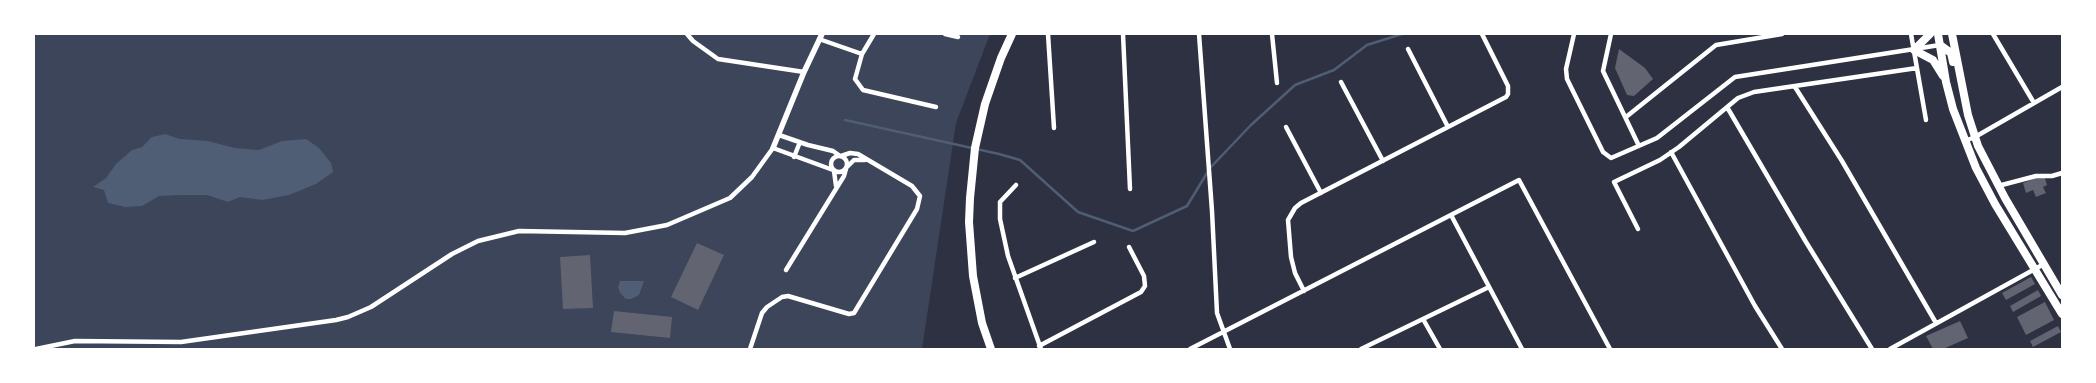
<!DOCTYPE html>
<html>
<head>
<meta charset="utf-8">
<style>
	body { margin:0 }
	#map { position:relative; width:2096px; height:383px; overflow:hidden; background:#2d3142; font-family:Inter,sans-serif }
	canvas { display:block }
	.frame { position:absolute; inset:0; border:35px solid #fff; pointer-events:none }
</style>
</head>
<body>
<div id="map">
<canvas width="2096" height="383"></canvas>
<div class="frame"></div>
</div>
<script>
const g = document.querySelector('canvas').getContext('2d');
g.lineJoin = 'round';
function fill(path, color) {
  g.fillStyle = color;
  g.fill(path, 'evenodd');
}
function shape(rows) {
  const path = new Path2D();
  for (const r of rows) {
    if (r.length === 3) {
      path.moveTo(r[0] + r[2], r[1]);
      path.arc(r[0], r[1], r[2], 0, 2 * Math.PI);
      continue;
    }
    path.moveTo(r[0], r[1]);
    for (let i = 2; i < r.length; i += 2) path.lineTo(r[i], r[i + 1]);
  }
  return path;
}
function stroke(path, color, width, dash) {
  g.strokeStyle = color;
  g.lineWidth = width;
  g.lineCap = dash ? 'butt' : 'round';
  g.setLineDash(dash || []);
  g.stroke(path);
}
const green = shape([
	[34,34,990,34,956,123,922,349,34,349]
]);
const water = shape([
	[165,134,180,139,208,141,235,148,259,150,282,141,306,139,319,148,331,163,333,172,316,184,289,195,262,200,240,197,228,202,207,195,181,195,159,196,142,206,125,207,108,203,104,190,93,187,106,178,116,164,132,150,142,147,152,137],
	[620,281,644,281,639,295,631,299,626,299,620,293,618,287]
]);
const stream = shape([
	[845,120,999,154,1020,160,1078,212,1133,231,1187,206,1210,168,1251,125,1295,85,1334,70,1367,45,1402,34]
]);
const building = shape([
	[1619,49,1645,68,1653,79,1634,96,1627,95,1615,68],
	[2044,175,2047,185,2043,187,2046,193,2036,197,2033,190,2026,193,2023,183],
	[697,243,724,255,698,310,671,297],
	[590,255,593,308,563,309,560,257],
	[2031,277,2035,284,2006,300,2002,293],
	[2038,290,2041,296,2013,312,2010,306],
	[2045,302,2054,320,2026,335,2017,317],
	[614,311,672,317,670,338,611,332],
	[1960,321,1968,338,1943,349,1933,349,1926,336],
	[2058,326,2061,332,2033,347,2030,341]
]);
const minor = shape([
	[687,34,693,41,718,59,804,72],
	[874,34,862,54,855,79,863,90,936,107],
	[945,34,958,37],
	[1048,34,1054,128],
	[1123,34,1130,189],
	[1199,34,1212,211,1217,313,1230,349],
	[1272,34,1277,83],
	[1574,34,1566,69,1567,79,1603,152,1611,158,1657,138,1735,77,1940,45],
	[1611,34,1603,71,1639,146],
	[1911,34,1926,120],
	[1993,34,2034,103],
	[819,39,862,54],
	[1408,49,1448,127],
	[1341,82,1383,161],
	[1795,87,1842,161,1936,323],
	[1727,107,1806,242,1872,349],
	[1626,117,1716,45,1782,34],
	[1286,127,1321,193],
	[779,135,808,145,833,151,840,156],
	[1965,141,1975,137,2062,87],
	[1671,152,1755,306,1782,349],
	[839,164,8],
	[794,157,800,142],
	[847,167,854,160,865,160],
	[834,171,836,186],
	[1016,185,1000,202,1000,219,1008,256,1041,349],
	[1998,186,2036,176,2052,176,2062,173],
	[1451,215,1522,349],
	[1638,229,1614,182,1660,160,1679,147,1738,98,1754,92,1917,68],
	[786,270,844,176,846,169],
	[1015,278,1094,242],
	[1304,291,1295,273,1291,257,1288,220,1295,208,1301,203,1506,97,1508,94,1508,86,1482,34],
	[1423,319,1440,349],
	[1039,346,1141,292,1145,286,1144,276,1129,247],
	[36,349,75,341,181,342,336,320,348,317,371,307,452,254,478,241,519,231,625,233,667,225,730,198,752,177,773,148,833,170],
	[750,349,762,313,767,307,782,297,788,296,849,314,854,313,917,209,920,196,912,186,858,154,850,153,841,156],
	[1190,349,1519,180,1610,349],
	[1361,349,1489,287],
	[1890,349,2044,264]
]);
const tertiary = shape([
	[773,148,804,72,822,34]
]);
const primary = shape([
	[1930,34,1914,50,1933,60,1943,76],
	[1938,34,1946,82,1953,109,1976,168,1995,204,2062,314],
	[1952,34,1968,115,1978,146,2005,198,2062,295],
	[1940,45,1951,53,1953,62]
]);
const trunk = shape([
	[991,349,982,323,973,276,969,222,970,198,975,148,985,104,1001,58,1012,34]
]);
fill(green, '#3c4559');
fill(water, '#4f5d75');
stroke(stream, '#4f5d75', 2.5);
fill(building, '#626471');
stroke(minor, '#fff', 4.5);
stroke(tertiary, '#fff', 5.5);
stroke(primary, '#fff', 8);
stroke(trunk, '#fff', 8);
</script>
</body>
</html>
